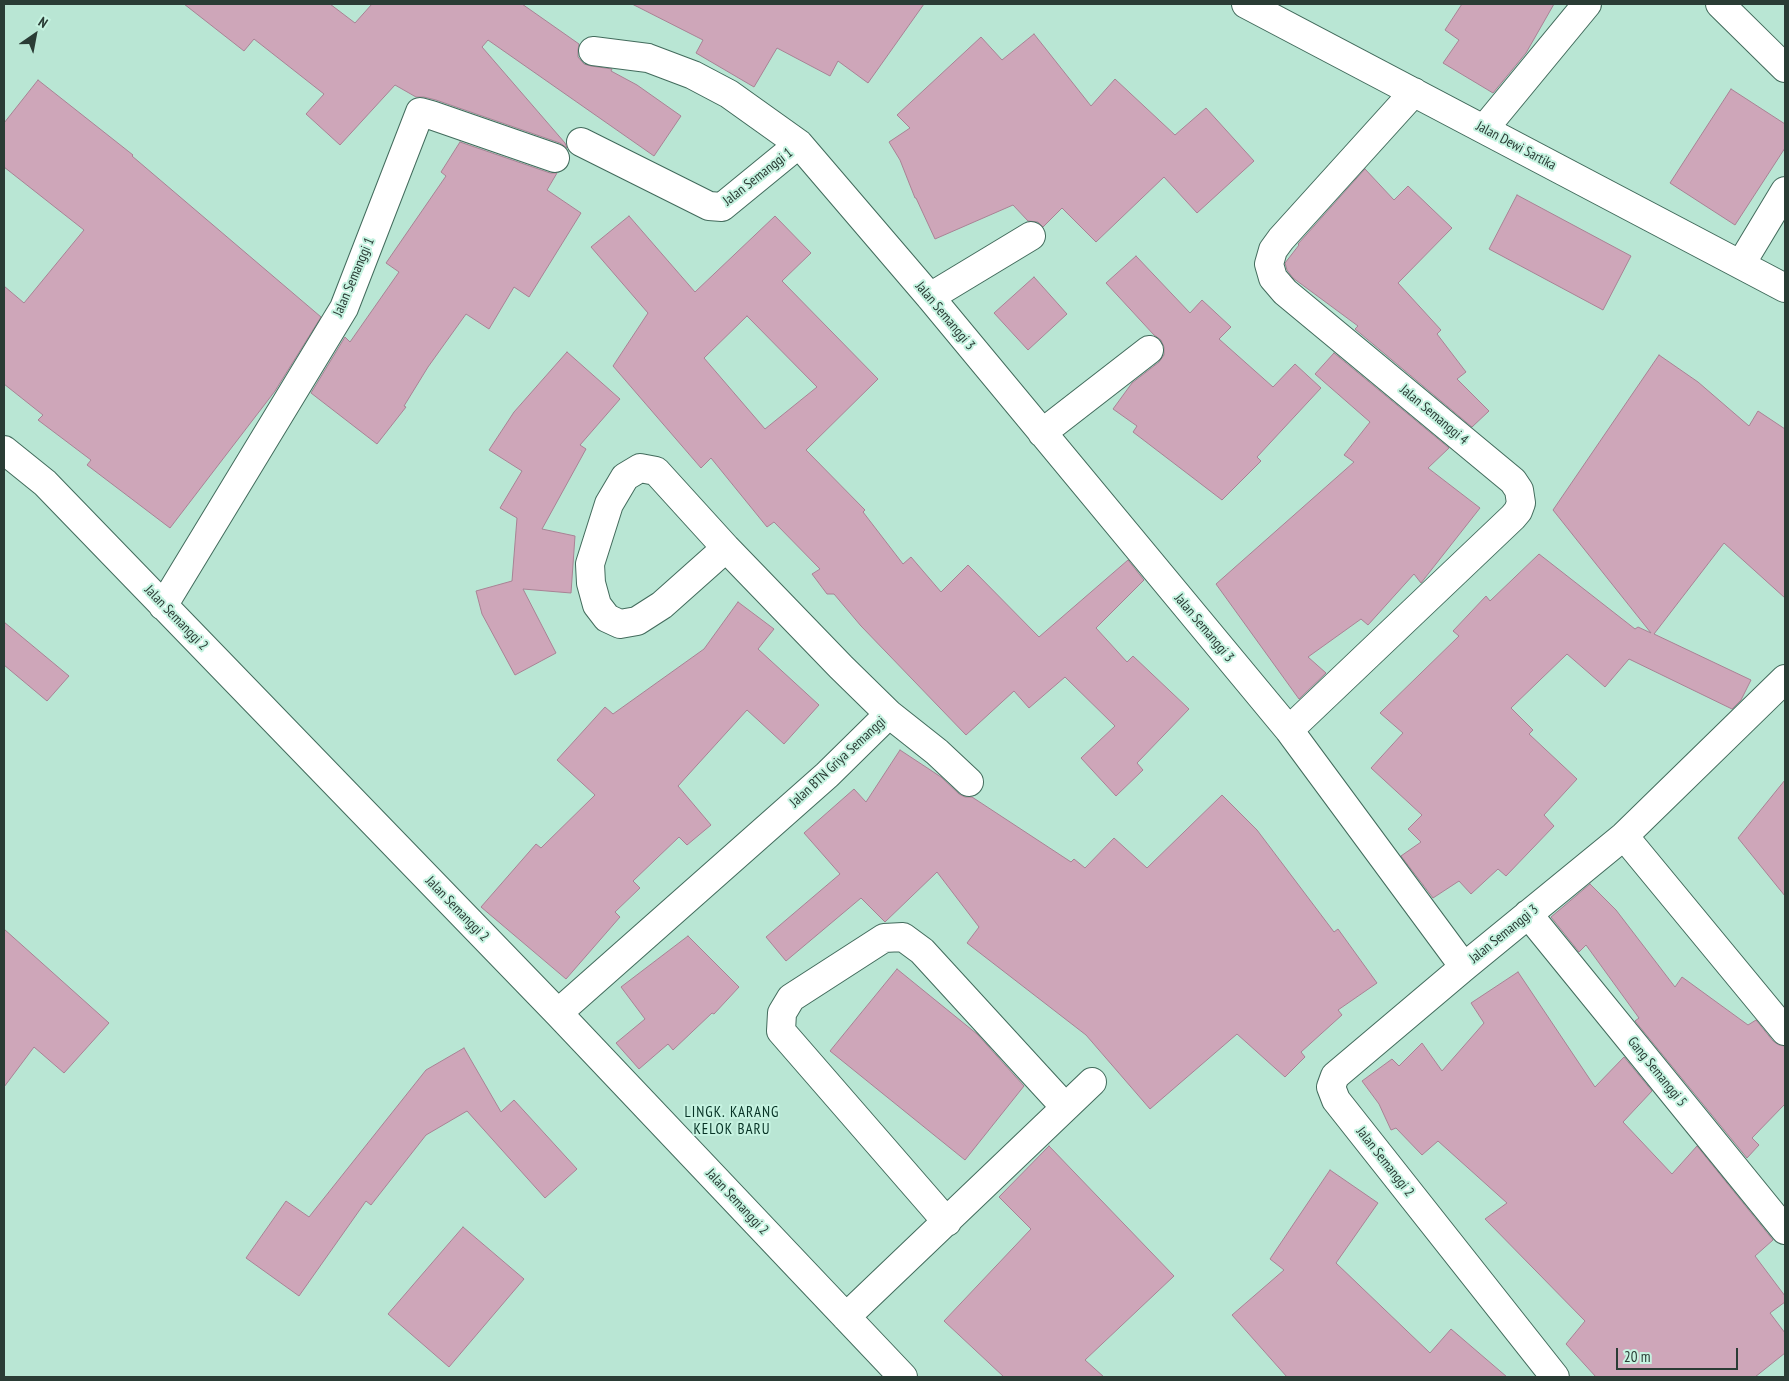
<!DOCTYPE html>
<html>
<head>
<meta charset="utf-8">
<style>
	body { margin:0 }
	#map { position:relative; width:1789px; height:1381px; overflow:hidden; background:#b9e6d4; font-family:"PT Sans Narrow",sans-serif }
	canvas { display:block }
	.frame { position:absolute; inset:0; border:5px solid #2a3c35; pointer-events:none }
	.north { position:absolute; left:10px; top:10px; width:50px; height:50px; -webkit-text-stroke:4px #c6f3e1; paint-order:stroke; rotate:33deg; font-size:14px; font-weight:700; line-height:20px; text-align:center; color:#2a3c35 }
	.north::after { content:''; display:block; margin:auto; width:18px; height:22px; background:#2a3c35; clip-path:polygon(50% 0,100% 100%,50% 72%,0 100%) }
	.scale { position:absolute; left:1616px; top:1348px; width:122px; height:22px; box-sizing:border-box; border:2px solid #2a3c35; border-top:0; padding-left:6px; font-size:15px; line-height:18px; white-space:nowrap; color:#2a3c35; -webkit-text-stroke:4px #c6f3e1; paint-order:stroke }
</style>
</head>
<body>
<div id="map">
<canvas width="1789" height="1381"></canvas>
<div class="frame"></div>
<div class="north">N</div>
<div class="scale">20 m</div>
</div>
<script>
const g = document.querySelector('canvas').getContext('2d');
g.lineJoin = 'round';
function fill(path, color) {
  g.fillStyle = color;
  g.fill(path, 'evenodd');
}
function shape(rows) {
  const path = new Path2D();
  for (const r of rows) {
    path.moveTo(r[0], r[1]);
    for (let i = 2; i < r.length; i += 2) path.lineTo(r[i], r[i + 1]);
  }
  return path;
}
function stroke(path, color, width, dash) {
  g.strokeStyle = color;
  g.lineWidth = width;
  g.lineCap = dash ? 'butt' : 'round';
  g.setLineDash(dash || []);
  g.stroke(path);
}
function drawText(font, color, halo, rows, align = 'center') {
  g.font = font + ' "PT Sans Narrow",sans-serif';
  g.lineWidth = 4;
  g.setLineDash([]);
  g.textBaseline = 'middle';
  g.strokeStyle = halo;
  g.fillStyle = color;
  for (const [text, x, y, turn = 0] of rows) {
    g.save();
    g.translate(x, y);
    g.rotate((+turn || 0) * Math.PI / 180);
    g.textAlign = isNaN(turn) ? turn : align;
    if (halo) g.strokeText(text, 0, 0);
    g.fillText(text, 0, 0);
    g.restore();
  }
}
const building = shape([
	[184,4,330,4,355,23,372,4,522,4,579,44,578,50,578,57,584,64,591,66,612,69,611,71,637,85,681,116,654,156,488,40,482,47,565,143,567,148,560,143,436,100,424,97,416,97,395,85,340,145,306,114,324,94,254,39,244,51,184,4],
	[632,4,924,4,868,83,838,61,830,76,777,48,754,87,696,53,703,40,632,4],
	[1462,4,1554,4,1526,53,1493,93,1443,63,1459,40,1445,30,1462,4],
	[1034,34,1091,106,1115,79,1175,135,1206,108,1254,161,1197,213,1164,177,1096,242,1062,208,1043,227,1038,222,1028,221,1013,205,935,239,916,198,915,198,900,160,889,142,910,128,897,115,981,37,1002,60,1034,34],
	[38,80,133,155,132,156,321,317,275,391,170,528,87,465,91,460,38,420,43,415,4,384,4,286,24,303,84,230,4,167,4,123,38,80],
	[1731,89,1785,124,1785,148,1735,225,1670,183,1731,89],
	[460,142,550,173,557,173,547,190,581,213,529,297,514,287,489,329,466,314,428,367,404,406,406,407,377,444,311,393,345,337,350,342,399,272,386,263,446,176,441,172,460,142],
	[1365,169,1394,200,1408,186,1452,228,1398,283,1441,330,1437,334,1466,372,1457,379,1489,411,1472,427,1355,329,1358,326,1293,278,1287,270,1285,263,1299,245,1298,244,1365,169],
	[1517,195,1631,256,1603,310,1489,249,1517,195],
	[629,216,695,292,775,216,811,253,782,281,878,379,806,450,865,510,863,512,903,564,911,557,941,592,968,565,1039,637,1128,560,1144,580,1096,628,1127,662,1133,656,1189,709,1137,763,1143,770,1116,796,1081,758,1115,726,1065,677,1029,708,1014,691,966,735,861,626,834,594,827,594,812,574,820,569,774,522,767,527,711,458,701,468,613,366,648,313,591,247,629,216],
	[747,316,817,387,765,429,704,358,747,316],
	[1136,256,1190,313,1202,300,1231,327,1219,339,1273,387,1295,364,1321,388,1257,457,1261,461,1222,500,1133,432,1137,426,1113,409,1132,383,1159,362,1164,355,1164,347,1161,340,1154,335,1106,283,1136,256],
	[1034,277,1067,314,1028,350,994,313,1034,277],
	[567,352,620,399,580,445,586,449,542,529,575,536,571,593,523,589,556,653,515,675,482,614,476,591,512,581,517,518,500,508,522,471,489,450,514,412,567,352],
	[1334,353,1449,448,1428,468,1480,508,1421,583,1414,574,1368,625,1361,619,1308,657,1326,673,1299,699,1216,584,1354,462,1344,455,1370,422,1315,374,1334,353],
	[1659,355,1698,382,1749,426,1758,411,1785,429,1785,598,1724,543,1654,634,1751,680,1741,700,1732,709,1629,659,1605,687,1567,654,1511,708,1533,730,1529,734,1577,779,1544,815,1554,826,1506,876,1498,869,1471,894,1459,881,1433,898,1401,856,1421,842,1408,829,1422,815,1371,768,1403,733,1380,713,1459,636,1453,631,1486,596,1490,601,1539,554,1635,629,1638,627,1651,633,1553,510,1659,355],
	[738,602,774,629,758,649,819,705,784,744,747,710,678,786,711,825,687,845,679,837,633,881,640,888,615,912,620,917,566,979,481,907,536,844,541,848,595,795,557,760,605,707,613,714,704,649,738,602],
	[4,622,69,676,47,701,4,665,4,622],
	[900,750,941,777,959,794,965,797,972,797,1071,862,1074,859,1085,868,1114,838,1147,868,1222,795,1257,830,1334,932,1338,929,1377,983,1338,1010,1342,1015,1301,1052,1305,1057,1285,1077,1237,1034,1150,1109,1086,1035,967,943,979,927,937,872,885,922,861,898,786,961,766,937,840,874,804,833,854,789,866,802,900,750],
	[1785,780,1785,896,1738,838,1785,780],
	[1590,884,1616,910,1675,987,1682,977,1748,1025,1756,1020,1773,1041,1779,1045,1785,1046,1785,1104,1752,1138,1759,1145,1747,1158,1635,1021,1639,1018,1586,945,1579,952,1551,917,1590,884],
	[4,929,109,1023,64,1073,34,1047,4,1087,4,929],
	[688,936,739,987,714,1014,712,1013,673,1050,668,1044,639,1069,616,1043,645,1019,621,987,688,936],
	[897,969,977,1034,1024,1086,965,1160,830,1051,897,969],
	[1518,972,1595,1087,1624,1057,1652,1091,1623,1122,1672,1174,1697,1146,1773,1240,1755,1256,1785,1296,1785,1302,1770,1313,1785,1333,1785,1353,1755,1377,1596,1377,1566,1344,1585,1321,1485,1219,1507,1203,1438,1141,1422,1155,1396,1128,1391,1130,1379,1104,1362,1081,1392,1059,1399,1066,1422,1043,1442,1071,1484,1023,1471,1003,1518,972],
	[464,1048,501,1112,514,1100,577,1169,545,1198,467,1111,426,1135,371,1205,366,1201,299,1296,246,1258,286,1201,309,1217,426,1070,464,1048],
	[1049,1146,1174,1276,1085,1360,1104,1377,1004,1377,944,1321,1031,1229,999,1197,1049,1146],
	[1330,1170,1378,1203,1336,1263,1430,1353,1451,1329,1507,1377,1287,1377,1232,1315,1284,1270,1270,1259,1330,1170],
	[463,1227,524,1279,449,1367,388,1314,463,1227]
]);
const minor = shape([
	[1246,4,1785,288],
	[1720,4,1785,68],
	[593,51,648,58,693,75,729,94,799,144,930,297,1289,730,1464,967],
	[1484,129,1587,4],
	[581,142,709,206,722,207,799,144],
	[1741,264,1785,191],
	[930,297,1031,236],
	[1042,433,1149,350],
	[4,450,45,483,558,1013,903,1377],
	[163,606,344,308,420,112,431,115,555,158],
	[889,714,937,752,969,782],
	[1289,730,1513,517,1518,511,1521,503,1519,490,1513,481,1285,292,1273,278,1269,264,1273,250,1281,239,1414,92],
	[1624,836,1785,1031],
	[1528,914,1785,1230],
	[558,1013,827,775,889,714,841,667,726,548,656,471,640,468,625,477,609,504,590,564,591,583,597,605,607,618,620,624,637,621,662,605,726,548],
	[947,1222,781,1031,782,1013,791,998,884,938,903,937,922,951,1065,1107],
	[846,1317,1092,1082],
	[1555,1377,1336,1100,1331,1087,1335,1076,1464,967,1624,836,1785,679]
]);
const streetNames = [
	["Jalan Dewi Sartika",1516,146,28],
	["Jalan Semanggi 1",758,177,-38],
	["Jalan Semanggi 1",354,277,-67],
	["Jalan Semanggi 3",945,316,50],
	["Jalan Semanggi 4",1434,415,40],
	["Jalan Semanggi 2",176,618,46],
	["Jalan Semanggi 3",1204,628,50],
	["Jalan BTN Griya Semanggi",838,762,-43],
	["Jalan Semanggi 2",457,909,46],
	["Jalan Semanggi 3",1504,934,-39],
	["Gang Semanggi 5",1657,1072,51],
	["Jalan Semanggi 2",1385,1162,52],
	["Jalan Semanggi 2",737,1202,47]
];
const neighbourhoodNames = [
	["LINGK. KARANG",732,1113],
	["KELOK BARU",732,1130]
];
fill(building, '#cea6b9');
stroke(building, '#a88294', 1);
stroke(minor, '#426b5c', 30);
stroke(minor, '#fff', 28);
drawText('14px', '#2a3c35', '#c6f3e1', streetNames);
g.letterSpacing = '1px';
drawText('15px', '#063225', '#c6f3e1', neighbourhoodNames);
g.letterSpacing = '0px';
</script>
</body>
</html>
